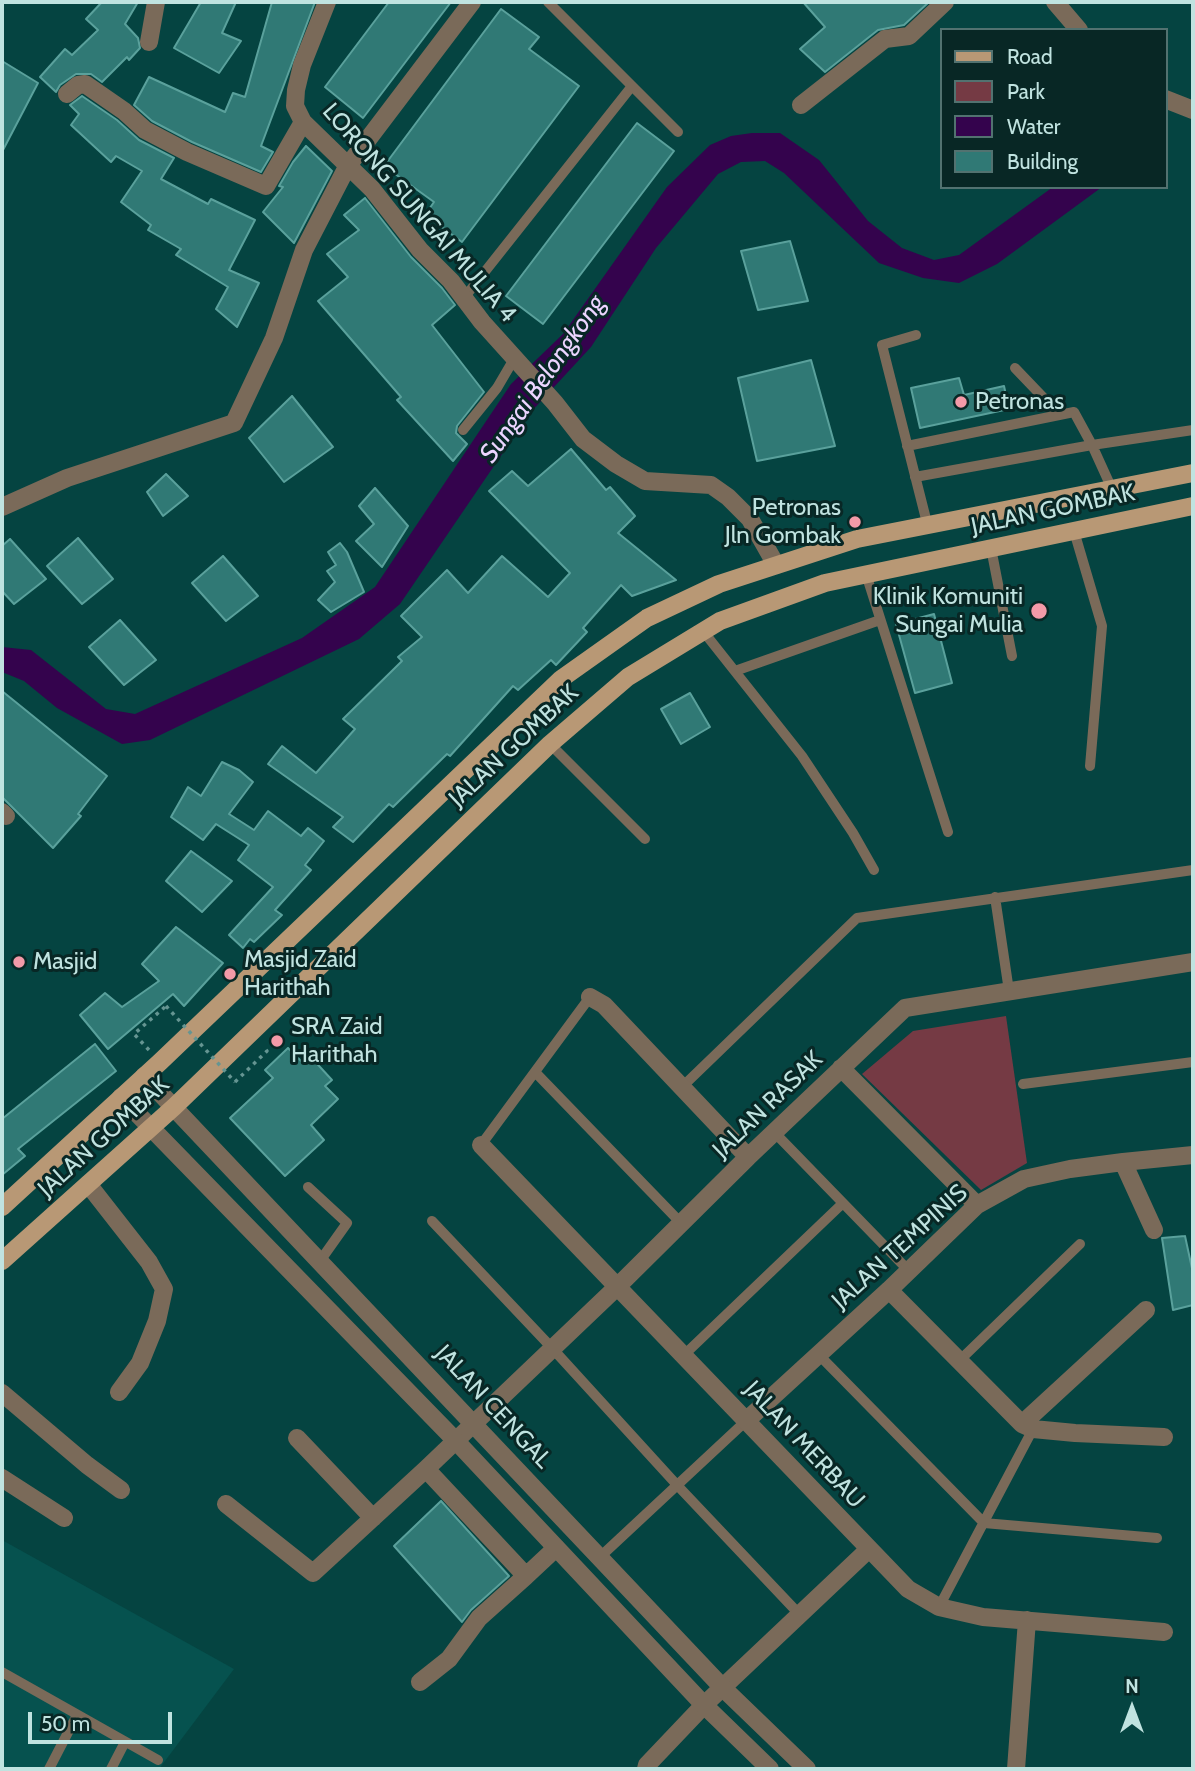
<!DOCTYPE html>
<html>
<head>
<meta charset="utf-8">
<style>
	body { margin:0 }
	#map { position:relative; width:1195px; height:1771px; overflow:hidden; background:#054441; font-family:Cabin,sans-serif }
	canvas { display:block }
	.frame { position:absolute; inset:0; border:4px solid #c0e3e0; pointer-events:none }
	.legend { position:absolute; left:940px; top:28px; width:228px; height:161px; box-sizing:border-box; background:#082725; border:2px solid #527270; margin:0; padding:9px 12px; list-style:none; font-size:21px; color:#c0e3e0 }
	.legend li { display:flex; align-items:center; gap:14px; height:35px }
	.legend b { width:35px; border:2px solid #527270 }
	.north { position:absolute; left:1097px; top:1673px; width:70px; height:70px; -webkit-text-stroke:5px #082725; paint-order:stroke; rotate:0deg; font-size:19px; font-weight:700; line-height:28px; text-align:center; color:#c0e3e0 }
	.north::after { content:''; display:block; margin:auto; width:24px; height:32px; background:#c0e3e0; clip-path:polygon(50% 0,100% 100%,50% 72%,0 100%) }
	.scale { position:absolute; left:28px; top:1712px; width:144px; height:32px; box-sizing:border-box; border:4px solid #c0e3e0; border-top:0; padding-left:9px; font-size:21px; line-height:24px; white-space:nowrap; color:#c0e3e0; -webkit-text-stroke:5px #082725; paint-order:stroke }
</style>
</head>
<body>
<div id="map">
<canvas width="1195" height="1771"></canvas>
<div class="frame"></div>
<ul class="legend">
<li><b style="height:9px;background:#b89875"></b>Road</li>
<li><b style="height:19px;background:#753a44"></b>Park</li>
<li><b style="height:19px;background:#34034d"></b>Water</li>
<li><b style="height:19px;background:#307975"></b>Building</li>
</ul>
<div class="north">N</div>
<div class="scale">50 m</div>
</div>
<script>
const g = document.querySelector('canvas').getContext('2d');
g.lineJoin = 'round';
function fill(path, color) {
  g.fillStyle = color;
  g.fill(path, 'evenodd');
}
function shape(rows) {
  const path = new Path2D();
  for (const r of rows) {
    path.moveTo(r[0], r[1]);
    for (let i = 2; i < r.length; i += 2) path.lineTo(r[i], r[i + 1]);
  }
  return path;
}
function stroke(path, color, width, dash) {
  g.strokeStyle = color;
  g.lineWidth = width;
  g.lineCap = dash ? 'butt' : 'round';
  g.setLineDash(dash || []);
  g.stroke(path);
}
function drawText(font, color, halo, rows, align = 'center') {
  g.font = font + ' Cabin,sans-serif';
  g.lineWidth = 6;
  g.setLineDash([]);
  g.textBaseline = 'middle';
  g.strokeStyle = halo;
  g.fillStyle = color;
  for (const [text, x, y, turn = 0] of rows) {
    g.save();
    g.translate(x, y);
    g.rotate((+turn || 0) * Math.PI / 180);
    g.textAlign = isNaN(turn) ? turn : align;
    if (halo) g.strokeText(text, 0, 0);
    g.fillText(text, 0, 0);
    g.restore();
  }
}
const built = shape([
	[2,1540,234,1669,159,1769,2,1769]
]);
const green = shape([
	[1006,1016,1027,1163,981,1190,862,1074,913,1031]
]);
const water = shape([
	[752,133,780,133,819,160,868,221,902,248,934,260,959,255,1053,187,1102,187,997,264,959,283,923,278,879,263,784,173,765,161,741,162,718,174,656,248,591,347,530,413,400,604,359,639,150,740,122,744,57,708,24,681,2,672,2,647,31,650,106,709,135,714,302,638,375,587,511,384,563,334,667,187,710,145,731,136]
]);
const building = shape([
	[102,2,138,2,125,24,138,38,140,48,129,60,127,57,102,82,91,74,76,74,60,85,56,92,40,77,65,49,72,55,98,30,86,19,102,2],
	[201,2,236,2,222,33,241,41,219,73,174,48,201,2],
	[272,2,315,2,261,146,273,152,261,172,192,142,152,121,134,105,149,77,225,112,233,93,245,97,272,2],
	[389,2,451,2,363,118,325,87,389,2],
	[803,2,929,2,904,25,878,30,825,72,800,49,825,27,803,2],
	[501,9,539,37,529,49,579,86,462,242,425,215,434,202,384,166,501,9],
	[2,61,38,83,2,152,2,61],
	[82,96,117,120,139,140,174,158,161,179,208,204,211,199,255,220,229,270,259,283,237,327,216,309,228,287,176,255,181,249,148,230,151,225,121,202,142,171,116,156,111,162,71,125,79,114,70,105,82,96],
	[637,123,674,151,543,324,506,296,637,123],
	[306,146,332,171,294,243,263,212,283,187,279,186,293,162,306,146],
	[365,198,411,257,442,288,455,305,432,325,484,392,457,426,456,433,467,444,453,461,397,400,401,397,318,301,348,277,327,254,359,230,344,215,365,198],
	[790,241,808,301,758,310,741,251,790,241],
	[811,360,835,446,757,461,738,378,811,360],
	[959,378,964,395,1004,386,1009,409,920,428,911,388,959,378],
	[292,396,333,447,284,482,249,438,292,396],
	[571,449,606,490,610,487,635,516,618,533,676,580,632,596,621,585,583,628,587,632,556,665,551,660,518,690,513,686,450,756,447,754,393,807,389,804,353,842,333,827,343,817,268,764,282,746,316,773,355,729,343,719,402,661,398,657,422,637,401,616,447,570,468,593,502,556,548,597,570,573,489,491,512,471,528,486,571,449],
	[166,474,188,496,163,516,147,492,166,474],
	[375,488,408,526,382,567,356,541,374,524,359,506,375,488],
	[78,538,113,579,82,604,47,566,78,538],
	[10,539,46,579,14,604,2,591,2,546,10,539],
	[340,543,347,552,364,592,331,612,318,600,335,582,327,571,336,565,328,552,340,543],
	[223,556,258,596,226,621,192,583,223,556],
	[934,614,952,683,915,693,896,624,934,614],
	[120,620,156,660,124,685,89,647,120,620],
	[2,691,107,776,78,814,81,816,53,848,2,797,2,691],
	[690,693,710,727,681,744,661,709,690,693],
	[222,762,239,770,253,782,229,814,254,830,268,811,301,836,308,828,324,841,305,865,311,870,275,910,282,915,254,942,250,939,243,948,229,935,273,887,238,860,249,845,216,824,203,840,171,817,188,787,201,796,222,762],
	[191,851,232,881,202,912,166,881,191,851],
	[176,927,223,963,184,1006,173,994,108,1049,80,1015,105,993,122,1007,159,981,142,964,176,927],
	[95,1044,116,1071,18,1149,25,1156,2,1175,2,1119,95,1044],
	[288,1048,302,1062,309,1055,332,1080,325,1086,338,1099,311,1125,324,1140,285,1176,230,1118,273,1078,265,1070,288,1048],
	[1185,1236,1193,1273,1193,1305,1173,1310,1162,1238,1185,1236],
	[441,1501,509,1576,471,1610,462,1622,394,1546,441,1501]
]);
const path = shape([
	[149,1050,134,1034,166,1006],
	[235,1082,267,1051,263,1047]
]);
const service = shape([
	[548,2,678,132],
	[464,298,632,86],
	[916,335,882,345,928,527],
	[1015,368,1060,415],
	[463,430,497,388,514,359],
	[907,446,1074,412,1092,445,1193,430],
	[915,477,1092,445,1112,489],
	[1074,531,1102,626,1090,766],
	[991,548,1012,656],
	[866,574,948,832],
	[703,631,802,756,853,833,874,870],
	[735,671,880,620],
	[550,744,645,839],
	[995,897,1009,991],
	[535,1072,681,1223],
	[1023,1084,1193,1062],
	[681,1088,857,918,1193,870],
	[774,1132,909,1271],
	[481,1145,590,997],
	[308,1187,347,1223,320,1261],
	[432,1221,552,1348,677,1485,800,1615],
	[818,1354,984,1523,1157,1538],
	[684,1355,843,1203],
	[959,1361,1080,1244],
	[600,1557,747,1420],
	[939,1607,1033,1429],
	[2,1672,158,1760],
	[49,1769,77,1715],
	[111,1769,125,1742]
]);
const minor = shape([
	[327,2,302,65,296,90,295,106,303,122,372,189,420,250,451,281,482,322,555,403,583,439,616,464,645,481,711,485,728,497,750,519,776,565],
	[1055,2,1079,30],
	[149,42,156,2],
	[67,94,78,85,85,84,124,111,145,130,187,152,266,186,303,122],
	[1165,99,1193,110],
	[801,105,885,39,909,36,945,2],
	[2,507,67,478,234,423,274,338,304,250,347,167,472,2],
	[2,812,6,816],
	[590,997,604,1005,748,1157],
	[841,1068,977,1205],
	[481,1145,908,1589,939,1607,983,1617,1164,1632],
	[1123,1162,1193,1155],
	[88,1184,149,1262,164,1289,157,1321,140,1363,119,1392],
	[889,1290,1022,1424,1033,1429,1075,1433,1164,1437],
	[2,1393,87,1465,121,1490],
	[747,1420,889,1290,977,1205,1024,1179,1070,1169,1123,1162,1154,1230],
	[1022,1424,1146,1310],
	[297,1438,373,1518],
	[426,1469,526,1576,556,1548],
	[2,1478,64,1518],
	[226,1504,313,1573,426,1469,618,1286,748,1157,905,1008,1193,962],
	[420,1682,449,1659,479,1618,526,1576],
	[646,1769,647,1765,704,1705,868,1550],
	[1016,1769,1027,1620]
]);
const tertiary = shape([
	[144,1076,723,1688,807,1769],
	[121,1097,456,1441,704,1705,770,1769]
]);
const primary = shape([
	[2,1207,160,1062,561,679,647,618,719,584,857,539,1193,473],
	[2,1261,174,1107,550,744,628,677,720,621,825,583,1193,506]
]);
const pathBridge = shape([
	[166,1006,235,1082]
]);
const markers = [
	[961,402,7,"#f39aa8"],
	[855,522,7,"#f39aa8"],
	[1039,611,9,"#f39aa8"],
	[19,962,7,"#f39aa8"],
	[230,974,7,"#f39aa8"],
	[277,1041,7,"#f39aa8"]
];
const streetNames = [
	["LORONG SUNGAI MULIA 4",419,213,49],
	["JALAN GOMBAK",1053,510,-12],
	["JALAN GOMBAK",514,746,-43],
	["JALAN RASAK",768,1105,-44],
	["JALAN GOMBAK",104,1137,-42],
	["JALAN TEMPINIS",900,1247,-42],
	["JALAN CENGAL",493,1407,47],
	["JALAN MERBAU",804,1445,47]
];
const poiNames = [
	["Petronas",975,402],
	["Petronas",841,508,"right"],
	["Jln Gombak",841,536,"right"],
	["Klinik Komuniti",1023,597,"right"],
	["Sungai Mulia",1023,625,"right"],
	["Masjid Zaid",244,960],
	["Harithah",244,988],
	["Masjid",33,962],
	["SRA Zaid",291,1027],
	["Harithah",291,1055]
];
const waterNames = [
	["Sungai Belongkong",543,379,-55]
];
fill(built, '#06524f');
fill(green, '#753a44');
fill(water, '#34034d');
fill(building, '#307975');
stroke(building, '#5aa19c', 2);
stroke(path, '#659592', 3.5, [3.5, 5]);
stroke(service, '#7a6a59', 10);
stroke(minor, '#7a6a59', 18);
stroke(tertiary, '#7a6a59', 18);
stroke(primary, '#b89875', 18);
stroke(pathBridge, '#659592', 3.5, [3.5, 5]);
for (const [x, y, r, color] of markers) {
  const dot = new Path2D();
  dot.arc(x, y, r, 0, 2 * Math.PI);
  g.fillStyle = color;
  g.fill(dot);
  stroke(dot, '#082725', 2.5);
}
drawText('24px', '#c0e3e0', '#082725', streetNames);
drawText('24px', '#c0e3e0', '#082725', poiNames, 'left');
drawText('italic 26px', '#ecd5ff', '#082725', waterNames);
</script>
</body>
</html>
